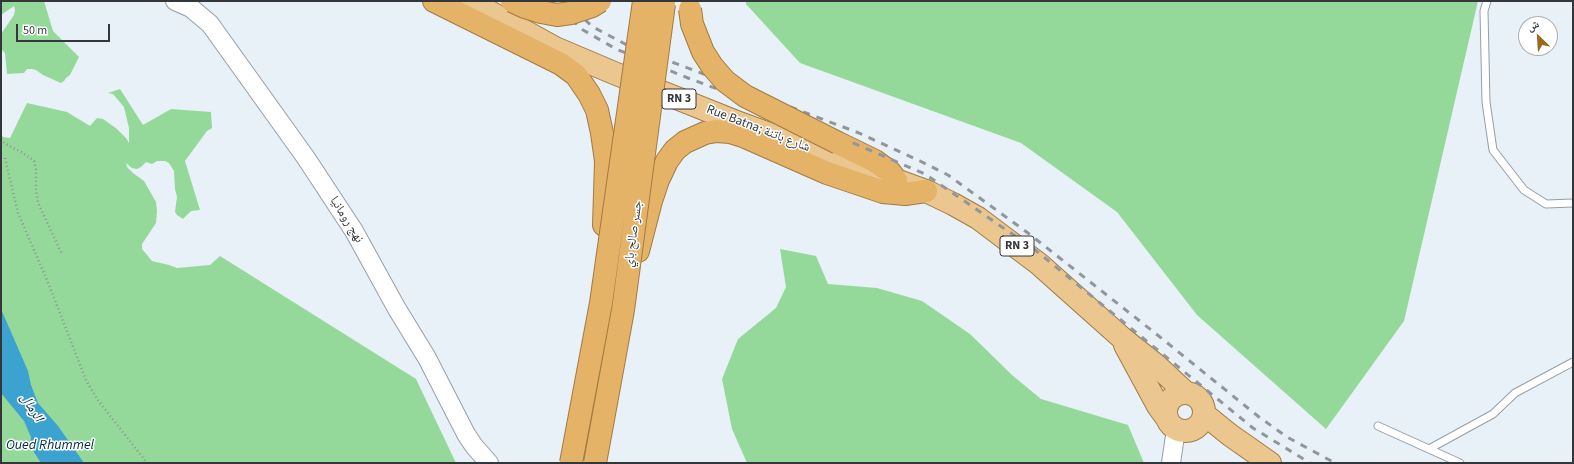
<!DOCTYPE html>
<html>
<head>
<meta charset="utf-8">
<style>
	body { margin:0 }
	#map { position:relative; width:1574px; height:464px; overflow:hidden; background:#e8f0f8; font-family:"Source Sans 3","Noto Naskh Arabic",sans-serif }
	canvas { display:block }
	.frame { position:absolute; inset:0; border:2px solid #33363a; pointer-events:none }
	.north { position:absolute; left:1518px; top:16px; width:40px; height:40px; box-sizing:border-box; background:#fff; border:1px solid #adafb0; border-radius:50%; rotate:335deg; font-size:11px; font-weight:700; line-height:16px; text-align:center; color:#33363a }
	.north::after { content:''; display:block; margin:auto; width:14px; height:18px; background:#9d6920; clip-path:polygon(50% 0,100% 100%,50% 72%,0 100%) }
	.scale { position:absolute; left:16px; top:24px; width:94px; height:18px; box-sizing:border-box; border:2px solid #33363a; border-top:0; padding-left:5px; font-size:12px; line-height:14px; white-space:nowrap; color:#33363a; -webkit-text-stroke:3px #fff; paint-order:stroke }
</style>
</head>
<body>
<div id="map">
<canvas width="1574" height="464"></canvas>
<div class="frame"></div>
<div class="north">ش</div>
<div class="scale">50 m</div>
</div>
<script>
const g = document.querySelector('canvas').getContext('2d');
g.lineJoin = 'round';
function fill(path, color) {
  g.fillStyle = color;
  g.fill(path, 'evenodd');
}
function shape(rows) {
  const path = new Path2D();
  for (const r of rows) {
    if (r.length === 3) {
      path.moveTo(r[0] + r[2], r[1]);
      path.arc(r[0], r[1], r[2], 0, 2 * Math.PI);
      continue;
    }
    path.moveTo(r[0], r[1]);
    for (let i = 2; i < r.length; i += 2) path.lineTo(r[i], r[i + 1]);
  }
  return path;
}
function stroke(path, color, width, dash) {
  g.strokeStyle = color;
  g.lineWidth = width;
  g.lineCap = dash ? 'butt' : 'round';
  g.setLineDash(dash || []);
  g.stroke(path);
}
function drawText(font, color, halo, rows, align = 'center') {
  g.font = font + ' "Source Sans 3","Noto Naskh Arabic",sans-serif';
  g.lineWidth = 3;
  g.setLineDash([]);
  g.textBaseline = 'middle';
  g.strokeStyle = halo;
  g.fillStyle = color;
  for (const [text, x, y, turn = 0] of rows) {
    g.save();
    g.translate(x, y);
    g.rotate((+turn || 0) * Math.PI / 180);
    g.textAlign = isNaN(turn) ? turn : align;
    if (halo) g.strokeText(text, 0, 0);
    g.fillText(text, 0, 0);
    g.restore();
  }
}
const green = shape([
	[1,1,44,1,53,31,79,57,70,75,66,78,64,81,61,83,43,75,36,70,32,69,27,69,24,73,7,74,5,53,1,49,1,34,14,15,15,10,14,6,1,15],
	[746,1,1478,1,1404,321,1326,429,1197,315,1117,212,1021,143,800,63,746,4],
	[120,89,143,125,171,109,211,112,212,128,207,131,185,161,200,210,191,211,183,219,177,215,175,212,177,197,175,189,174,171,169,163,165,161,157,161,152,164,146,162,141,167,137,169,132,168,126,163,127,167,133,173,144,181,156,202,157,211,156,223,142,244,142,249,152,261,169,265,177,268,210,265,220,256,416,379,456,463,1,463,1,134,3,137,10,138,27,103,67,112,90,126,97,118,103,119,117,129,126,138,129,143,129,128,124,107,113,94,108,93],
	[780,249,816,256,828,284,877,288,922,301,970,334,1012,375,1041,399,1128,425,1144,463,747,463,732,429,722,379,738,339,776,308,786,287]
]);
const water = shape([
	[1,309,28,371,31,385,38,403,58,426,84,463,41,463,30,446,31,437,24,421,1,393]
]);
const path = shape([
	[1,139,4,143,23,153,34,161,36,170,36,190,38,203,62,254],
	[5,158,18,213,47,280,86,380,97,399,147,463]
]);
const service = shape([
	[1487,1,1484,11,1486,102,1493,150,1524,190,1546,204,1573,203],
	[1378,426,1460,463],
	[1429,449,1493,414,1515,393,1573,362]
]);
const tertiary = shape([
	[175,1,191,8,210,24,306,158,354,231,397,309,427,358,466,434,474,446,489,463],
	[1171,463,1176,429]
]);
const primary = shape([
	[470,1,555,48,614,73,734,121,926,191,953,204,978,218,1039,264,1122,338,1156,365,1185,392],
	[1125,345,1158,406,1166,417],
	[1185,412,19],
	[1204,414,1230,435,1270,463]
]);
const trunk = shape([
	[434,1,561,64,576,75,589,94,597,110,602,133,606,161,604,225],
	[838,143,875,161,890,172,896,180],
	[638,251,651,201,658,180,667,161,675,150,685,142,705,133,716,131,730,132,743,136,827,173,883,192,905,194,926,191]
]);
const rail = shape([
	[551,1,583,30,616,49,688,78,802,121,925,174,1034,249,1253,428,1310,463],
	[564,1,593,27,627,45,859,133,920,161,948,175,1028,233,1155,333,1259,417,1287,437,1335,463]
]);
const trunkBridge = shape([
	[512,1,525,7,541,12,557,15,571,13,592,6,600,1],
	[690,9,692,24,703,52,712,66,725,81,745,96,838,143],
	[571,463,601,303,644,1],
	[595,463,623,310,664,4]
]);
const shields = [
	[679,99,34],
	[1017,246,34]
];
const shieldNames = [
	["RN 3",679,99],
	["RN 3",1017,246]
];
const streetNames = [
	["Rue Batna; شارع باتنة",758,129,21],
	["نهج رومانيا",346,220,58],
	["جسر صالح باي",634,234,-82]
];
const waterNames = [
	["الرمال",31,408,58],
	["Oued Rhummel",50,446]
];
fill(green, '#94d99a');
fill(water, '#3ca2cf');
stroke(service, '#979ea6', 9);
stroke(tertiary, '#979ea6', 20);
stroke(primary, '#a27b40', 24);
stroke(trunk, '#a27b40', 24);
stroke(path, '#8e9399', 2.5, [1, 3]);
stroke(service, '#fff', 7);
stroke(tertiary, '#fff', 18);
stroke(primary, '#ebc68e', 22);
stroke(trunk, '#e4b368', 22);
stroke(rail, '#91969c', 3, [7, 7]);
stroke(trunkBridge, '#a27b40', 24, []);
stroke(trunkBridge, '#e4b368', 22);
for (const [x, y, w] of shields) {
  const box = new Path2D();
  box.roundRect(x - w / 2, y - 10, w, 20, 3);
  g.fillStyle = '#fff';
  g.fill(box);
  stroke(box, '#33363a', 1);
}
drawText('bold 12px', '#33363a', null, shieldNames);
drawText('13px', '#33363a', '#fff', streetNames);
drawText('italic 14px', '#002e41', '#fff', waterNames);
</script>
</body>
</html>
